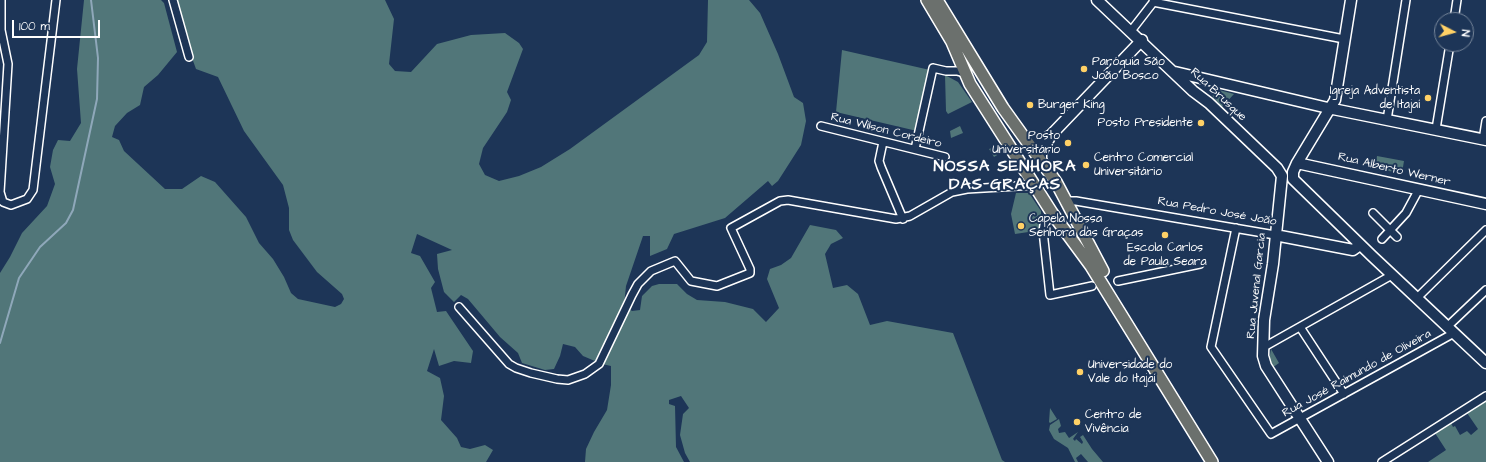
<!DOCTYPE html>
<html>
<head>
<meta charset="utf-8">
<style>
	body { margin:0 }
	#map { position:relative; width:1486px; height:462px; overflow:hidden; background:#1d3557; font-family:"Architects Daughter",sans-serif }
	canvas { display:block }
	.north { position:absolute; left:1434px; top:12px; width:40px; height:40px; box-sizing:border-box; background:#1d3557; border:1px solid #77869a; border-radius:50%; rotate:96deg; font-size:11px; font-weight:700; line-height:16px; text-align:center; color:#fff }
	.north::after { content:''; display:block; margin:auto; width:14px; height:18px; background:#ffd166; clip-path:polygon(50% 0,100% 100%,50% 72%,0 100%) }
	.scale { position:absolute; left:12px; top:20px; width:88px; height:18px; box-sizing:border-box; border:2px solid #fff; border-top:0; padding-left:5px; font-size:12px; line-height:14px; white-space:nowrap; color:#fff; -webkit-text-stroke:3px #1d3557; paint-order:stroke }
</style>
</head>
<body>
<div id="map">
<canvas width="1486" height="462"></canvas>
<div class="north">N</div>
<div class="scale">100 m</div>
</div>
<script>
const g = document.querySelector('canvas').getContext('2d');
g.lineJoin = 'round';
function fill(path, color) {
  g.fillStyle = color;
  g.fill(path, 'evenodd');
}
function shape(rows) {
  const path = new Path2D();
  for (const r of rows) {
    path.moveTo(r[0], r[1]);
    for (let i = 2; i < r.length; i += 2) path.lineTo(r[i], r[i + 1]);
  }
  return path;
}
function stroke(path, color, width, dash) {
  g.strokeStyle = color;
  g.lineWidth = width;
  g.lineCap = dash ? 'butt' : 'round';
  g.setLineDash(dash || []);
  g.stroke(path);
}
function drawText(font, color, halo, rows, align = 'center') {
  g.font = font + ' "Architects Daughter",sans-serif';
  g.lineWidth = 4;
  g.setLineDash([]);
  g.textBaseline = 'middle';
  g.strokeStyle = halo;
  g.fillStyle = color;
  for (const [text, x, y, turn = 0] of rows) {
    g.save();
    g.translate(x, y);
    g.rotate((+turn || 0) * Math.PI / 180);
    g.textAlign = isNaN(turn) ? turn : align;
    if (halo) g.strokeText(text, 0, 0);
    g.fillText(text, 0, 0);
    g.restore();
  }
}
const green = shape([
	[84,0,161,0,164,3,177,52,158,75,144,87,140,105,127,113,115,126,112,137,119,140,124,151,165,189,182,189,201,176,215,182,246,217,259,243,273,259,284,277,291,293,298,299,335,307,341,304,344,299,342,294,317,272,293,240,289,230,289,208,283,185,244,131,218,77,196,69,176,14,174,0,385,0,394,19,389,64,395,71,411,72,437,44,471,35,505,33,519,43,523,49,507,92,511,100,507,112,483,148,479,164,485,175,499,181,519,176,541,167,570,149,699,55,707,42,708,0,749,0,760,13,778,54,794,97,803,103,806,121,801,145,778,181,772,186,768,181,725,218,674,234,667,249,650,256,650,236,643,236,626,286,624,305,632,311,640,310,642,296,652,286,659,284,677,284,687,294,697,300,725,302,753,309,766,322,779,308,767,279,770,269,781,265,791,258,810,225,836,230,843,238,831,244,825,254,833,288,847,285,858,294,870,325,887,321,953,333,1002,460,1005,462,690,462,685,453,680,435,683,414,689,408,681,396,669,400,669,404,675,406,676,447,684,462,585,462,586,449,594,432,607,410,611,385,611,366,602,364,583,356,575,347,563,344,560,356,554,369,545,370,522,363,518,353,500,337,468,299,461,295,454,302,444,292,438,269,437,254,452,250,417,234,411,253,420,256,435,282,431,288,437,312,446,311,473,351,471,363,454,361,439,366,434,349,427,371,440,378,444,396,441,420,457,438,461,447,470,449,485,445,493,450,486,462,0,462,0,273,10,257,22,233,47,206,55,184,50,167,53,150,58,140,70,141,81,123,77,69],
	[842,50,930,70,917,131,836,112],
	[945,75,958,82,972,102,948,114,946,111],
	[1215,89,1234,94,1222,107,1213,97,1212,92],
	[960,126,963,133,951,138,950,131],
	[1000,145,1004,151,994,157,989,149],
	[1377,156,1404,161,1402,173,1375,169],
	[1016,193,1029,193,1041,211,1042,230,1015,234,1011,214],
	[1271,349,1279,363,1272,368,1269,361],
	[1486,401,1486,462,1428,462,1446,450,1435,433,1451,423,1453,427,1455,426,1460,435,1467,431,1471,435,1478,429,1467,413],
	[1050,408,1057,419,1050,423,1049,422],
	[1059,419,1061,426,1058,429,1059,433,1065,432,1069,438,1078,432,1073,439,1075,441,1076,439,1082,444,1083,442,1080,437,1083,435,1092,449,1103,462,1088,462,1081,454,1076,458,1078,462,1075,462,1068,448,1054,439,1049,430,1050,425]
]);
const stream = shape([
	[0,343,19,278,40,247,66,223,73,210,97,99,98,58,91,0]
]);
const street = shape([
	[1,0,1,30,8,64,0,192,3,202,11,205,27,199,33,190,56,0],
	[173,0,189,57],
	[1153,2,1344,39],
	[1454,20,1457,0],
	[1131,31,1155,0],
	[1387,120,1406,0],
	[821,126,945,157],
	[1436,129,1450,44],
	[1483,140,1486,121],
	[883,142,879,161,881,167,903,219],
	[915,149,933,68,946,71,957,71,964,73],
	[1067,201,1076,201,1275,235],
	[1052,213,1044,225,1043,231,1050,295,1092,286],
	[1373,213,1397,237],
	[1236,228,1211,347,1271,434,1454,333],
	[1382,239,1406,213,1419,189],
	[1118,281,1200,264],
	[1417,298,1486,230],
	[459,307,509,364,516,368,531,373,557,379,568,380,585,374,599,364,632,295,638,284,651,271,675,261,691,281,717,286,750,273,750,269,731,228,780,201,788,200,896,219,910,216,952,192,967,189,1035,185],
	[1300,327,1344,394],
	[1447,327,1486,290],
	[1264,347,1392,275],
	[1382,462,1486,396]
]);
const secondary = shape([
	[1097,0,1193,91,1209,103,1277,168,1282,176,1273,264,1264,320,1263,356,1266,366,1328,462],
	[1351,0,1335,100,1297,163,1293,172,1293,179,1372,256,1486,363],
	[1175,72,1328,108,1486,140],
	[1028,142,1043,140,1051,135],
	[1041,159,1041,153,1051,135,1142,40],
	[1297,163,1486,204],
	[1275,235,1353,250,1360,245]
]);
const primary = shape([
	[927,0,952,42,970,84,1052,213,1091,266,1212,462],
	[937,0,1003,108,1056,182,1103,271]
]);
const markers = [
	[1084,69,4,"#ffd166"],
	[1428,98,4,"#ffd166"],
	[1030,105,4,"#ffd166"],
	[1201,123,4,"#ffd166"],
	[1068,143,4,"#ffd166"],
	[1086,165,4,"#ffd166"],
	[1021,226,4,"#ffd166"],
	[1165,235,4,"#ffd166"],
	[1080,372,4,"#ffd166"],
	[1077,422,4,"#ffd166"]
];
const poiNames = [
	["Paróquia São",1092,62],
	["João Bosco",1092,76],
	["Igreja Adventista",1420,91,"right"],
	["de Itajaí",1420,105,"right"],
	["Burger King",1038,105],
	["Posto Presidente",1193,123,"right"],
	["Posto",1060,136,"right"],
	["Universitário",1060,150,"right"],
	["Centro Comercial",1094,158],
	["Universitário",1094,172],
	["Capela Nossa",1029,219],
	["Senhora das Graças",1029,233],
	["Escola Carlos",1165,248,"center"],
	["de Paula Seara",1165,262,"center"],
	["Universidade do",1088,365],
	["Vale do Itajaí",1088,379],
	["Centro de",1085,415],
	["Vivência",1085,429]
];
const streetNames = [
	["Rua Brusque",1218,95,43],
	["Rua Wilson Cordeiro",886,131,14],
	["Rua Alberto Werner",1394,170,13],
	["Rua Pedro José João",1217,212,10],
	["Rua Juvenal Garcia",1257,286,-84],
	["Rua José Raimundo de Oliveira",1357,374,-29]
];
const districtNames = [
	["NOSSA SENHORA",1005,168],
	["DAS GRAÇAS",1005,186]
];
fill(green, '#517679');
stroke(stream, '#8fa8ba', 2);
stroke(street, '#fff', 10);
stroke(secondary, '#fff', 13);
stroke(primary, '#fff', 14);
stroke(street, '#1d3557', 7);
stroke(secondary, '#1d3557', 10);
stroke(primary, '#6b706d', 11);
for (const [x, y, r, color] of markers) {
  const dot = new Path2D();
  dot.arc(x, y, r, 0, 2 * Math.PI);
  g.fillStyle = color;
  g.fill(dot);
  stroke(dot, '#1d3557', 1.5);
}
drawText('12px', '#fff', '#1d3557', poiNames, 'left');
drawText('12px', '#fff', '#1d3557', streetNames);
g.letterSpacing = '1px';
drawText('bold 16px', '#fff', '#1d3557', districtNames);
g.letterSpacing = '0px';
</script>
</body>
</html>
